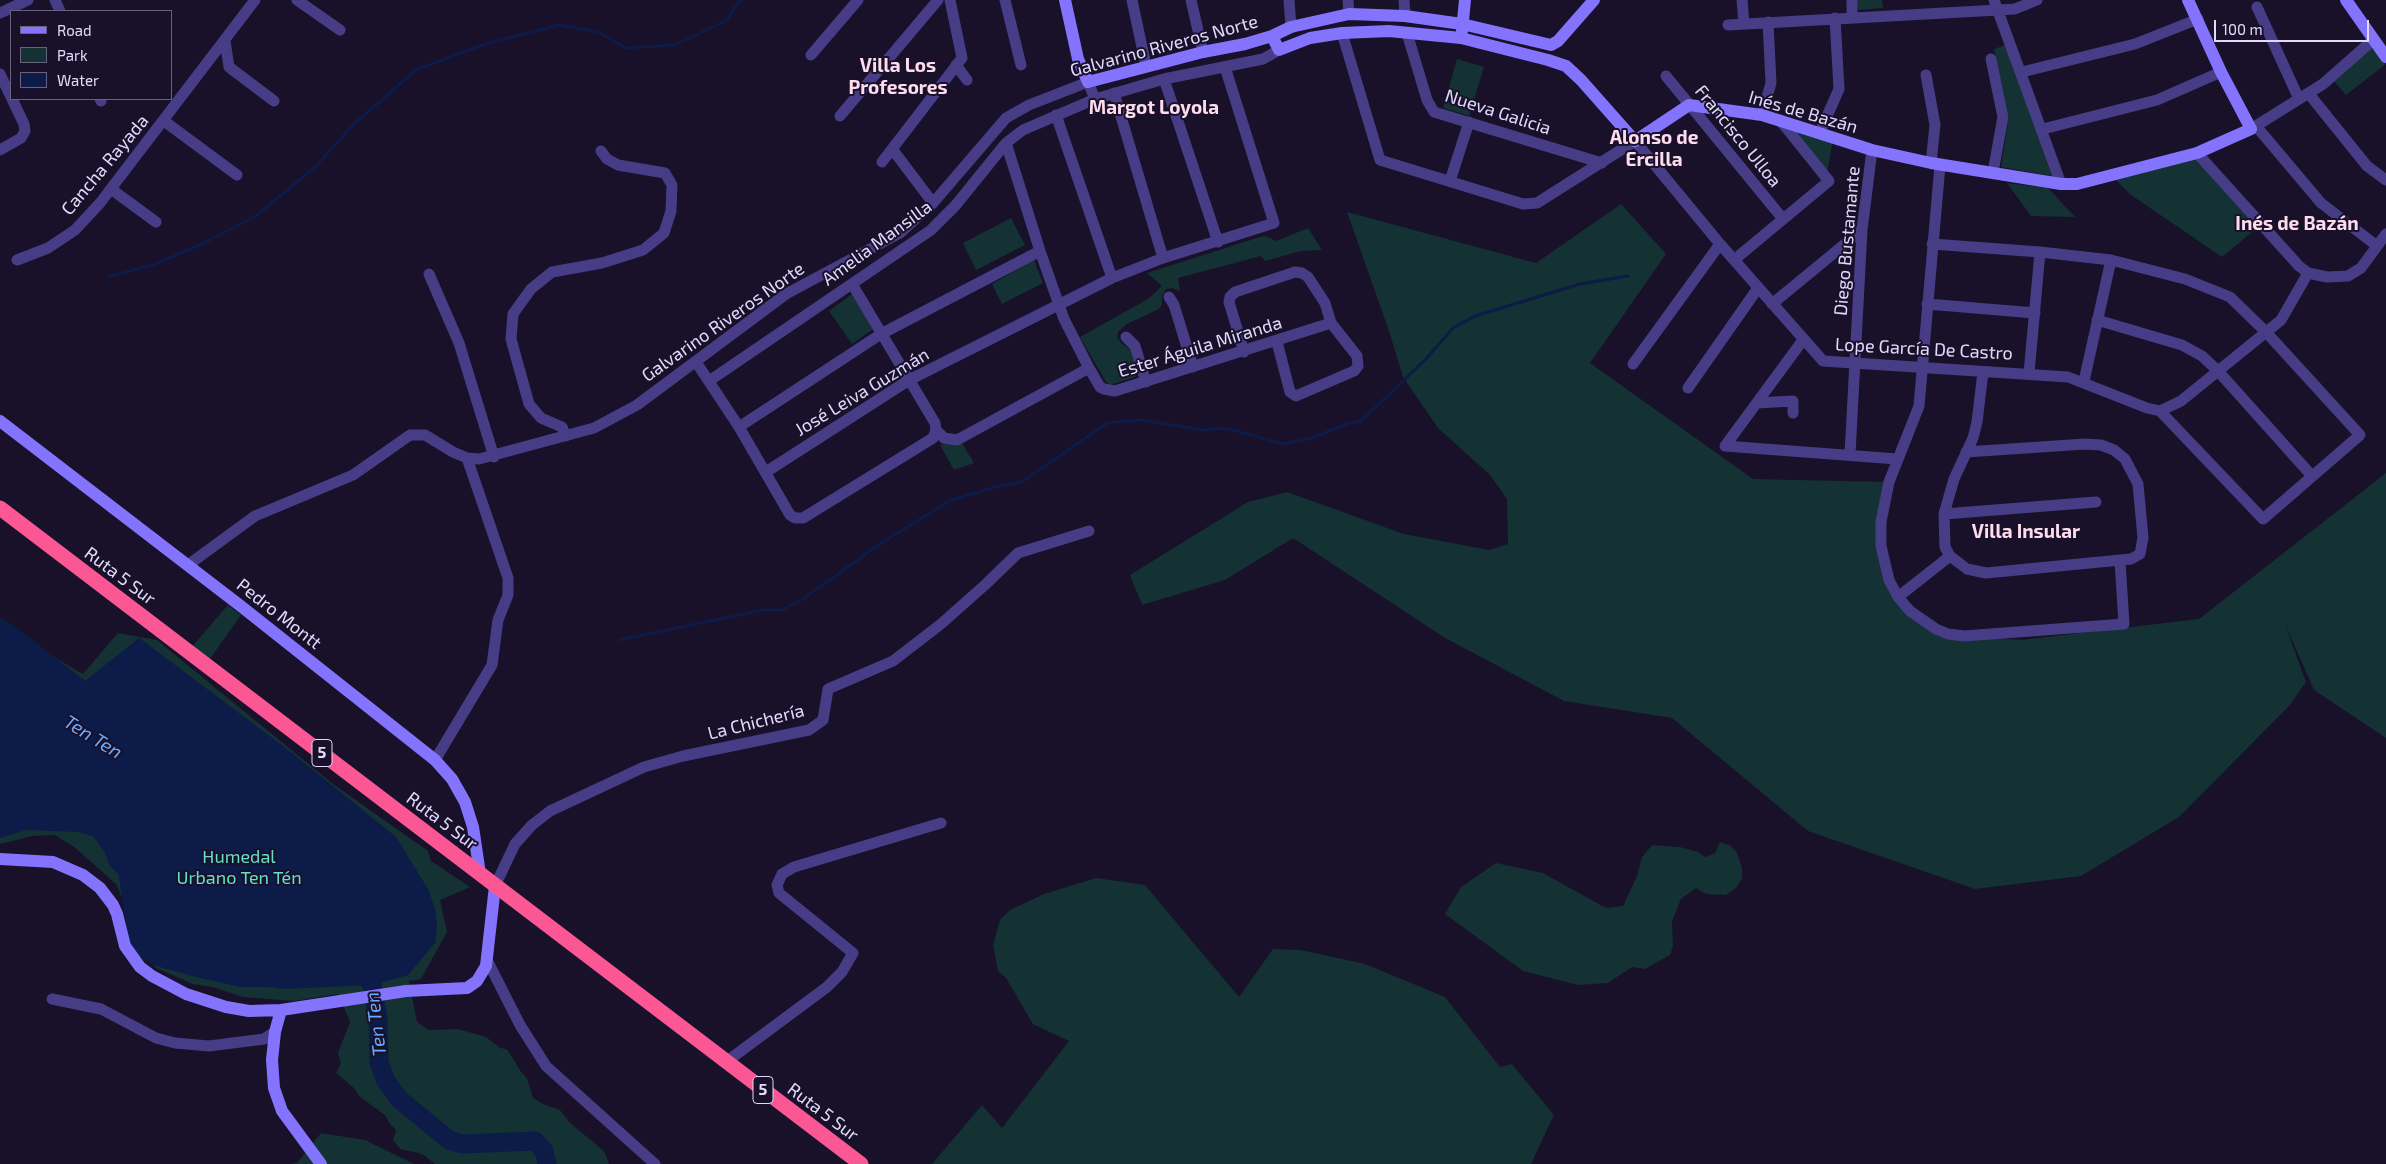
<!DOCTYPE html>
<html>
<head>
<meta charset="utf-8">
<style>
	body { margin:0 }
	#map { position:relative; width:2386px; height:1164px; overflow:hidden; background:#181129; font-family:"Exo 2",sans-serif }
	canvas { display:block }
	.legend { position:absolute; left:10px; top:10px; width:162px; height:90px; box-sizing:border-box; background:#181129; border:1px solid #69617e; margin:0; padding:6px 9px; list-style:none; font-size:15px; color:#e2dafe }
	.legend li { display:flex; align-items:center; gap:10px; height:25px }
	.legend b { width:25px; border:1px solid #69617e }
	.scale { position:absolute; left:2214px; top:20px; width:155px; height:22px; box-sizing:border-box; border:2px solid #e2dafe; border-top:0; padding-left:6px; font-size:15px; line-height:18px; white-space:nowrap; color:#e2dafe; -webkit-text-stroke:4px #181129; paint-order:stroke }
</style>
</head>
<body>
<div id="map">
<canvas width="2386" height="1164"></canvas>
<ul class="legend">
<li><b style="height:6px;background:#8473fd"></b>Road</li>
<li><b style="height:14px;background:#143133"></b>Park</li>
<li><b style="height:14px;background:#0c1b48"></b>Water</li>
</ul>
<div class="scale">100 m</div>
</div>
<script>
const g = document.querySelector('canvas').getContext('2d');
g.lineJoin = 'round';
function fill(path, color) {
  g.fillStyle = color;
  g.fill(path, 'evenodd');
}
function shape(rows) {
  const path = new Path2D();
  for (const r of rows) {
    path.moveTo(r[0], r[1]);
    for (let i = 2; i < r.length; i += 2) path.lineTo(r[i], r[i + 1]);
  }
  return path;
}
function stroke(path, color, width, dash) {
  g.strokeStyle = color;
  g.lineWidth = width;
  g.lineCap = dash ? 'butt' : 'round';
  g.setLineDash(dash || []);
  g.stroke(path);
}
function drawText(font, color, halo, rows, align = 'center') {
  g.font = font + ' "Exo 2",sans-serif';
  g.lineWidth = 4;
  g.setLineDash([]);
  g.textBaseline = 'middle';
  g.strokeStyle = halo;
  g.fillStyle = color;
  for (const [text, x, y, turn = 0] of rows) {
    g.save();
    g.translate(x, y);
    g.rotate((+turn || 0) * Math.PI / 180);
    g.textAlign = isNaN(turn) ? turn : align;
    if (halo) g.strokeText(text, 0, 0);
    g.fillText(text, 0, 0);
    g.restore();
  }
}
const green = shape([
	[1857,0,1882,0,1883,8,1858,10],
	[2005,45,2052,176,2001,167,2009,117,1994,49],
	[2372,46,2386,64,2346,95,2334,81],
	[1457,59,1484,67,1469,116,1443,108],
	[1790,127,1833,140,1827,173],
	[2196,158,2258,227,2222,257,2131,195,2116,180],
	[2007,183,2048,188,2075,217,2031,216],
	[1621,204,1666,254,1590,363,1753,479,1889,482,1881,546,1902,601,1948,634,2021,640,2199,619,2386,473,2386,738,2314,690,2285,624,2306,682,2289,706,2179,817,2081,876,1975,889,1808,831,1672,718,1564,701,1445,638,1293,538,1225,580,1142,605,1130,575,1248,502,1287,492,1404,534,1489,550,1508,544,1507,499,1490,475,1438,428,1403,377,1389,331,1347,212,1536,263],
	[1011,218,1025,245,976,270,963,243],
	[1308,228,1322,250,1301,251,1265,261,1261,256,1178,278,1180,291,1172,288,1166,289,1162,296,1162,305,1159,309,1127,324,1118,332,1117,337,1122,344,1130,349,1140,370,1135,377,1110,385,1106,382,1080,337,1148,299,1162,286,1147,273,1260,237,1266,236,1276,241],
	[1034,260,1043,283,1002,304,992,284],
	[852,294,873,329,852,344,829,311],
	[949,442,962,443,974,463,954,470,940,445],
	[228,605,241,615,207,663,190,649],
	[0,619,16,627,54,657,83,674,118,633,157,640,333,784,428,851,431,861,470,887,440,900,447,932,421,979,409,981,417,1022,429,1030,458,1029,486,1037,500,1048,507,1049,521,1072,527,1078,533,1098,545,1105,560,1110,570,1123,604,1151,609,1164,435,1164,422,1154,400,1149,393,1140,396,1130,389,1123,386,1116,359,1096,355,1089,336,1073,341,1063,338,1053,350,1022,338,994,294,1001,243,997,212,987,193,984,156,968,152,963,143,959,127,934,124,902,116,884,74,847,55,835,32,836,0,844],
	[1720,842,1731,846,1737,853,1742,868,1742,878,1736,888,1726,895,1706,894,1696,888,1681,899,1672,921,1673,946,1670,955,1645,969,1632,967,1608,983,1578,985,1523,971,1445,914,1461,887,1496,863,1543,873,1606,908,1623,906,1637,876,1642,857,1652,845,1680,847,1698,852,1705,857,1715,853],
	[1096,878,1145,885,1239,997,1273,949,1301,950,1365,964,1445,997,1500,1067,1512,1064,1554,1115,1531,1164,932,1164,982,1105,1002,1128,1069,1041,1033,1024,1006,978,998,971,993,945,1000,920,1010,910,1044,894],
	[321,1133,365,1140,414,1164,291,1164,297,1163]
]);
const water = shape([
	[0,620,16,627,85,681,139,638,287,749,396,837,428,889,435,909,437,926,435,943,408,975,372,985,282,989,269,987,240,987,196,977,157,966,134,953,127,934,119,875,110,866,105,853,94,837,80,832,26,830,0,838]
]);
const stream = shape([
	[107,277,153,265,202,244,256,216,315,167,353,125,416,70,482,45,558,25,598,32,626,48,675,45,727,20,740,0],
	[619,640,763,610,782,610,803,599,883,542,951,500,999,486,1022,482,1107,423,1142,420,1203,430,1226,428,1283,444,1312,438,1349,423,1361,421,1426,359,1453,328,1475,316,1580,284,1628,276]
]);
const river = shape([
	[359,963,372,985,378,1019,379,1062,386,1081,399,1099,449,1140,462,1144,535,1141,544,1151,547,1164]
]);
const street = shape([
	[55,0,60,11],
	[297,0,340,30],
	[1005,0,1021,65],
	[1132,0,1146,66],
	[1191,0,1203,52],
	[1289,0,1291,27],
	[1348,0,1349,14],
	[1404,0,1405,16],
	[1742,0,1744,24],
	[1852,0,1852,18],
	[1994,0,2061,184],
	[2257,7,2299,99],
	[0,13,28,0],
	[1728,25,1998,10,2015,9,2037,0],
	[1342,33,1380,160,1523,204,1537,203,1635,141,1720,244,1823,361,2068,377,2147,408,2160,411,2181,401,2281,320,2308,273],
	[1407,33,1427,100,1434,112,1602,163],
	[225,41,229,67,274,101],
	[811,55,858,0],
	[1991,59,2003,117,1993,172],
	[956,65,967,80],
	[2022,72,2135,44,2198,19],
	[0,74,11,97],
	[1926,75,1935,125,1931,163],
	[1666,76,1783,219],
	[1164,79,1218,242],
	[1114,93,1163,258],
	[2309,94,2367,166,2386,180],
	[100,99,101,101],
	[1056,115,1112,278],
	[1762,115,1771,83,1768,22],
	[840,116,938,0],
	[164,121,237,175],
	[2256,126,2321,203,2377,246],
	[2043,129,2157,100,2221,72],
	[2251,129,2323,84,2373,40],
	[1820,132,1839,89,1835,18],
	[1006,143,1040,251,1064,319,1089,368,1100,387,1104,389,1115,391,1331,323],
	[0,150,21,138,25,131,24,124,12,99],
	[893,150,933,203],
	[2197,153,2299,266,2308,273,2327,277,2348,276,2361,268,2386,234],
	[882,162,962,58,950,0],
	[1940,165,1919,406,1889,482,1881,522,1881,546,1889,580,1898,597,1910,611,1936,629,1948,634,1964,636,2124,624,2120,561],
	[1450,181,1469,122],
	[111,189,156,222],
	[1932,244,2040,252,2111,260,2185,279,2230,297,2266,332,2360,435,2263,519,2160,411],
	[17,260,48,248,75,230,100,203,255,0],
	[1734,260,1829,181,1780,120],
	[429,274,459,343,494,457],
	[1169,297,1174,305,1193,367],
	[1772,304,1862,230],
	[1927,304,2035,313],
	[2097,320,2182,345,2202,356,2218,371,2312,476],
	[1126,337,1135,346,1146,382],
	[1244,352,1229,302,1230,297,1235,292,1295,272,1302,273,1308,277,1325,303,1331,323,1357,356,1358,366,1354,371,1296,396,1290,392,1277,342],
	[696,362,739,427,790,515,795,518,803,518,933,438,936,430,935,423,852,284],
	[1633,364,1720,244],
	[2029,373,2040,252],
	[709,381,931,230,955,206,1006,143,1023,130,1095,99,1164,79,1263,59,1279,50],
	[2084,381,2111,260],
	[1688,388,1758,288],
	[1757,403,1793,401,1793,413],
	[739,427,881,334,1040,251],
	[936,430,944,438,957,440,1089,368],
	[566,436,562,427,541,418,529,404,511,339,513,314,531,289,552,272,602,263,643,250,664,233,671,211,672,185,665,173,618,165,607,159,601,151],
	[1725,446,1897,459],
	[1725,446,1803,340],
	[1966,452,2085,444,2101,445,2114,450,2125,459,2138,484,2143,538,2140,554,2131,559,1986,573,1967,569,1950,556,1945,547,1944,514,1954,479,1973,438,1977,422,1983,372],
	[1850,454,1862,230,1872,150],
	[766,472,909,380,1112,278,1163,258,1274,223,1225,67],
	[1944,514,2096,502],
	[188,565,255,516,353,475,410,435,425,435,453,452,467,458,479,459,594,428,637,405,786,294,900,233,933,203,1006,118,1029,105,1088,82,1095,99],
	[1898,597,1950,556],
	[435,760,492,665,498,620,508,595,508,578,467,458],
	[495,886,515,844,532,825,550,811,644,767,683,756,809,730,823,720,828,689,893,661,941,624,986,584,1018,553,1089,531],
	[487,960,520,1025,546,1066,655,1164],
	[52,999,101,1009,156,1038,175,1043,209,1046,264,1039,275,1032],
	[726,1062,827,987,842,972,853,953,779,893,777,885,782,874,794,867,941,823]
]);
const secondary = shape([
	[1065,0,1078,59,1088,82,1203,52,1245,44,1272,36,1291,27,1349,14,1405,16,1462,24,1551,45,1558,41,1594,0],
	[2346,0,2386,57],
	[1462,31,1465,0],
	[1272,36,1279,50,1310,38,1342,33,1389,31,1461,38,1548,60,1566,66,1581,80,1635,141,1689,105,1762,115,1872,150,1931,163,2061,184,2077,184,2197,153,2251,129,2221,72,2188,0],
	[0,421,242,607,435,760,452,779,465,802,473,827,480,874],
	[0,859,53,862,83,875,100,888,113,905,117,914,125,946,140,967,152,976,186,994,226,1007,249,1011,281,1010,406,991,467,988,477,981,486,966,495,886],
	[281,1010,275,1032,272,1060,274,1088,282,1111,321,1164]
]);
const highway = shape([
	[0,508,861,1164]
]);
const shields = [
	[322,753,20],
	[763,1090,20]
];
const shieldNames = [
	["5",322,753],
	["5",763,1090]
];
const streetNames = [
	["Galvarino Riveros Norte",1164,46,-15],
	["Nueva Galicia",1498,112,18],
	["Inés de Bazán",1803,112,16],
	["Francisco Ulloa",1738,136,51],
	["Cancha Rayada",105,165,-50],
	["Diego Bustamante",1847,241,-85],
	["Amelia Mansilla",877,243,-36],
	["Galvarino Riveros Norte",723,322,-35],
	["Ester Águila Miranda",1200,347,-17],
	["Lope García De Castro",1924,349,3],
	["José Leiva Guzmán",862,392,-31],
	["Ruta 5 Sur",120,576,37],
	["Pedro Montt",279,614,38],
	["La Chichería",756,722,-14],
	["Ruta 5 Sur",442,821,37],
	["Ruta 5 Sur",823,1112,37]
];
const parkNames = [
	["Humedal",239,857],
	["Urbano Ten Tén",239,878]
];
const neighbourhoodNames = [
	["Villa Los",898,66],
	["Profesores",898,88],
	["Margot Loyola",1154,108],
	["Alonso de",1654,138],
	["Ercilla",1654,160],
	["Inés de Bazán",2297,224],
	["Villa Insular",2026,532]
];
const waterNames = [
	["Ten Ten",93,737,32],
	["Ten Ten",376,1024,-97]
];
fill(green, '#143133');
fill(water, '#0c1b48');
stroke(stream, '#0c1b48', 3);
stroke(river, '#0c1b48', 19);
stroke(street, '#473d87', 11);
stroke(secondary, '#8473fd', 12);
stroke(highway, '#fc5795', 15);
for (const [x, y, w] of shields) {
  const box = new Path2D();
  box.roundRect(x - w / 2, y - 13.5, w, 27, 4);
  g.fillStyle = '#181129';
  g.fill(box);
  stroke(box, '#e2dafe', 1);
}
drawText('bold 16px', '#e2dafe', null, shieldNames);
drawText('18px', '#e2dafe', '#181129', streetNames);
drawText('18px', '#65dfcd', '#181129', parkNames);
drawText('bold 19px', '#fedcee', '#181129', neighbourhoodNames);
drawText('italic 19px', '#6aa9fd', '#181129', waterNames);
</script>
</body>
</html>
